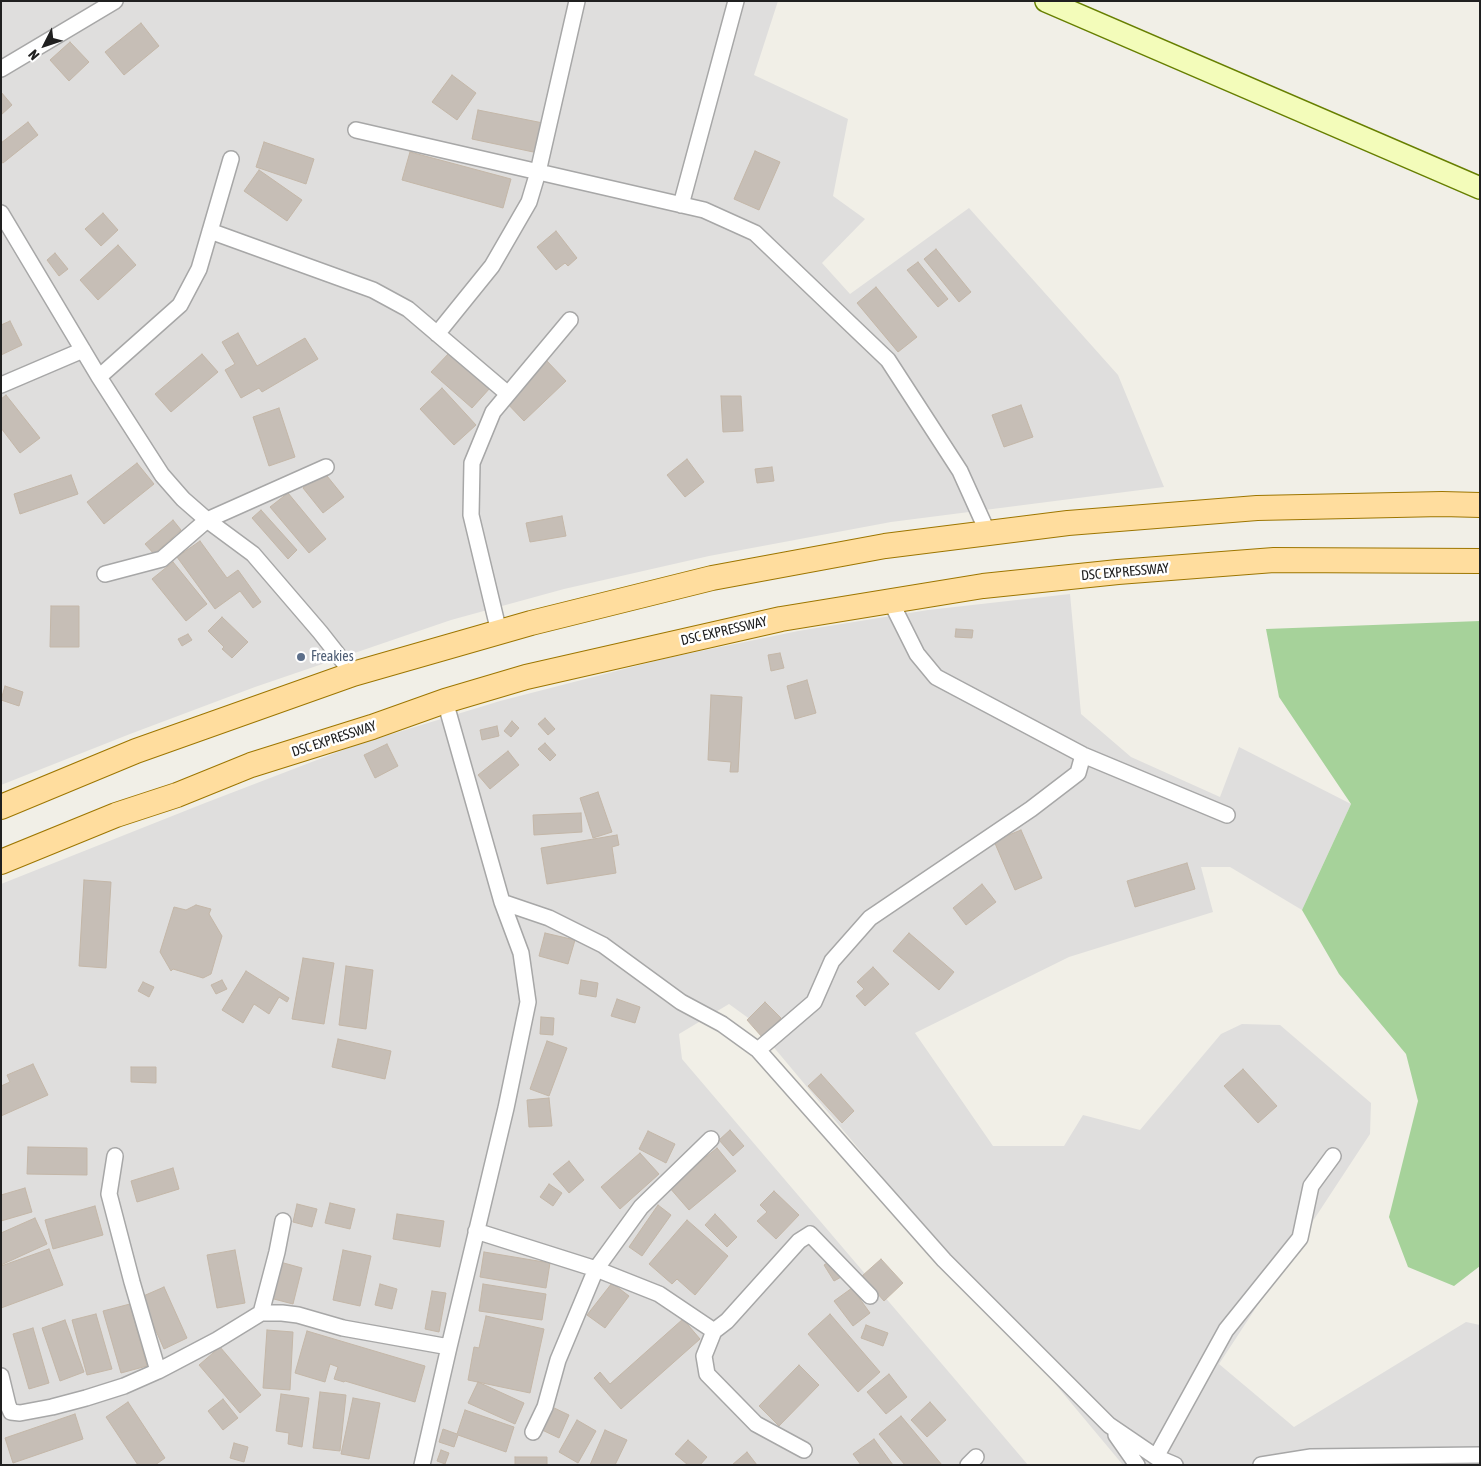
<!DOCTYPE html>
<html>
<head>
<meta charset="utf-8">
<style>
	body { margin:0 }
	#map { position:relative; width:1481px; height:1466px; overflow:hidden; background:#f1efe7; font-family:"Asap Condensed",sans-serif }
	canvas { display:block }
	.frame { position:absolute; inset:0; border:2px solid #202020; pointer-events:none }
	.north { position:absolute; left:20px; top:20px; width:50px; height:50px; -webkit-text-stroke:4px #fff; paint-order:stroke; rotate:229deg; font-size:14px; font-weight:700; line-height:20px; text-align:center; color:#202020 }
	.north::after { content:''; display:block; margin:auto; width:18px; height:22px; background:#202020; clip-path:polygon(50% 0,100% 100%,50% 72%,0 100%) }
</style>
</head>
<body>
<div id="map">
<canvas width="1481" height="1466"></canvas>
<div class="frame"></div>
<div class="north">N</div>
</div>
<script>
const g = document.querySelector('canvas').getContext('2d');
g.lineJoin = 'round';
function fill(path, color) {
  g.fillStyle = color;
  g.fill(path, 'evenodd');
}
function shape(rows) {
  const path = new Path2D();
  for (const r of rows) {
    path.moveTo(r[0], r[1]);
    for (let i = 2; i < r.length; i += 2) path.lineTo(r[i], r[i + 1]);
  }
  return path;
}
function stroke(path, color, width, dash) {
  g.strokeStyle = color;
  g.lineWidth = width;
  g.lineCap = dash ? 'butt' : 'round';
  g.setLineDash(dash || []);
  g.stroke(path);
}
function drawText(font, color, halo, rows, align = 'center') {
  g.font = font + ' "Asap Condensed",sans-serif';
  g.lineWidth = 5;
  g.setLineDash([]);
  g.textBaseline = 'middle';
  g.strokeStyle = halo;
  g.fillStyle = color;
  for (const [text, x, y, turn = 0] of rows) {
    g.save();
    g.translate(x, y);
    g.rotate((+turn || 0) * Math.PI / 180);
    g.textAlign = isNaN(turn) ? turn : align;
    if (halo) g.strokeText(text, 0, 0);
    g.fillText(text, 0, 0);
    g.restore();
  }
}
const residential = shape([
	[1,1,778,1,754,75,848,119,833,196,865,219,822,263,850,294,969,208,1118,375,1164,487,891,522,709,556,564,589,451,620,255,687,130,734,1,785],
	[1070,594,1081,714,1131,757,1220,797,1239,747,1351,804,1302,910,1230,867,1201,867,1213,912,1069,957,915,1033,993,1146,1064,1146,1083,1115,1140,1130,1221,1034,1242,1024,1280,1025,1371,1103,1370,1134,1219,1364,1294,1427,1466,1322,1480,1325,1480,1465,1123,1465,751,1020,729,1004,679,1034,682,1059,1028,1465,1,1465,1,884,205,803,356,745,500,701,667,658,798,631,928,610]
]);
const forest = shape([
	[1480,621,1480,1266,1454,1286,1408,1267,1389,1217,1418,1101,1406,1054,1339,974,1302,910,1351,804,1279,697,1266,629]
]);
const building = shape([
	[141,23,159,46,124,75,105,52,141,23],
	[70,42,89,62,69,81,50,60,70,42],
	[452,75,476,93,457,120,432,102,452,75],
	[1,92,12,105,1,115,1,92],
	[478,110,543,123,538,153,472,139,478,110],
	[28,122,38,135,3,163,1,162,1,143,28,122],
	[264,142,314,159,306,184,256,167,264,142],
	[755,151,780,162,759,210,734,199,755,151],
	[410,152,511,179,503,208,402,180,410,152],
	[259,170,302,200,287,221,244,191,259,170],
	[103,213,118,230,101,246,85,229,103,213],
	[556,231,577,258,568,266,565,263,556,270,537,247,556,231],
	[118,245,136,265,98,300,80,280,118,245],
	[936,249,971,292,959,302,924,259,936,249],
	[55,253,68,269,59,276,47,260,55,253],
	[918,262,948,299,938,307,907,270,918,262],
	[876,287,917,337,898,352,857,303,876,287],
	[10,321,22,345,1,355,1,325,10,321],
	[238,333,257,366,305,338,318,359,262,392,259,388,241,398,225,370,235,364,222,342,238,333],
	[450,352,490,388,472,408,431,372,450,352],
	[202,354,218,372,171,412,155,394,202,354],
	[546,360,566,381,524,421,504,400,546,360],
	[442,388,476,425,454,445,420,409,442,388],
	[6,395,40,438,20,453,1,428,1,399,6,395],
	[721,396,741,396,743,431,723,432,721,396],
	[1021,405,1033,437,1004,447,992,415,1021,405],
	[279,408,295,457,269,466,253,417,279,408],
	[687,459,704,482,685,497,667,475,687,459],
	[137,463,154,484,104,524,87,502,137,463],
	[772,467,774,481,757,483,755,469,772,467],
	[323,471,344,497,323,513,303,488,323,471],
	[71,475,78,494,20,514,14,494,71,475],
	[288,493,326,539,309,553,270,507,288,493],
	[261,510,297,550,288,559,252,518,261,510],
	[562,516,566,536,530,542,526,523,562,516],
	[173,520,181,530,154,554,145,544,173,520],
	[200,541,227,578,238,570,261,602,253,608,240,591,215,609,177,557,200,541],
	[173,562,207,604,186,621,152,579,173,562],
	[51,606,79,606,79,647,50,647,51,606],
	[222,617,248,642,232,658,222,649,224,647,208,631,222,617],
	[956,629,973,630,972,638,955,637,956,629],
	[188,634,192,640,182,646,178,639,188,634],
	[780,653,784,668,771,671,768,655,780,653],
	[807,680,816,713,795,719,787,686,807,680],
	[5,686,23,692,19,706,1,700,5,686],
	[711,695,742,697,738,772,730,772,731,762,708,760,711,695],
	[545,718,555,729,548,735,538,724,545,718],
	[512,721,519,728,511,737,504,731,512,721],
	[497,726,499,736,482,740,480,730,497,726],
	[545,743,556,755,550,761,538,749,545,743],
	[387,744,398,766,375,778,364,755,387,744],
	[508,751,519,765,490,789,478,775,508,751],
	[598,792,612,832,593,838,580,798,598,792],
	[581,813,582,832,534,835,533,815,581,813],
	[1021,830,1042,878,1015,890,994,841,1021,830],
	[617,835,619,845,612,847,616,873,547,884,541,848,617,835],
	[1187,863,1195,889,1135,907,1127,881,1187,863],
	[84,880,111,882,106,968,79,966,84,880],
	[982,884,996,902,966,925,953,908,982,884],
	[196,905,211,909,209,914,222,936,211,974,203,978,173,969,171,971,160,952,174,907,186,910,196,905],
	[545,933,575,940,568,964,539,956,545,933],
	[909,933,954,972,939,990,893,951,909,933],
	[303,958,334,963,324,1024,292,1019,303,958],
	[346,966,373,970,366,1029,339,1025,346,966],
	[873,967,889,984,865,1006,856,996,864,989,857,982,873,967],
	[246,971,289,998,287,1002,279,997,269,1014,254,1004,243,1023,222,1010,246,971],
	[222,980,227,989,216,994,211,985,222,980],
	[581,980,598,983,596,997,579,994,581,980],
	[143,982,154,987,149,997,138,991,143,982],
	[617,999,640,1007,635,1023,611,1016,617,999],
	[765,1002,781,1018,762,1037,747,1020,765,1002],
	[541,1017,554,1018,553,1035,540,1034,541,1017],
	[338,1039,391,1051,385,1079,332,1067,338,1039],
	[547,1041,567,1048,549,1096,530,1089,547,1041],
	[33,1064,48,1095,1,1116,1,1086,10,1082,7,1075,33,1064],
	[131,1067,156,1067,156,1083,131,1082,131,1067],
	[1243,1069,1277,1106,1258,1123,1224,1086,1243,1069],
	[821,1074,854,1111,842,1123,808,1086,821,1074],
	[549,1098,552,1126,529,1127,527,1100,549,1098],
	[730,1130,744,1146,733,1156,719,1140,730,1130],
	[648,1131,675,1144,666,1163,639,1149,648,1131],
	[28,1147,87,1148,87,1175,27,1174,28,1147],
	[717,1148,736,1171,689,1210,669,1187,717,1148],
	[640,1153,659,1174,620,1209,601,1187,640,1153],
	[569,1161,584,1180,569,1193,553,1174,569,1161],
	[173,1168,179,1189,137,1202,131,1181,173,1168],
	[549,1184,562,1193,553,1206,540,1197,549,1184],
	[25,1188,32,1212,1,1221,1,1195,25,1188],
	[774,1191,799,1215,776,1239,757,1221,767,1212,760,1205,774,1191],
	[330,1203,355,1209,350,1229,325,1223,330,1203],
	[297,1204,317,1209,312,1227,293,1222,297,1204],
	[658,1205,671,1215,642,1256,629,1247,658,1205],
	[95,1206,103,1235,53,1249,45,1220,95,1206],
	[397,1214,444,1221,440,1247,393,1239,397,1214],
	[715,1214,737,1237,727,1247,705,1225,715,1214],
	[35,1218,47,1244,1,1265,1,1233,35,1218],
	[687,1220,728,1256,695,1295,677,1279,672,1284,649,1264,687,1220],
	[49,1249,63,1285,1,1308,1,1266,49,1249],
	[235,1250,245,1303,217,1308,207,1255,235,1250],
	[343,1250,371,1256,360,1306,333,1300,343,1250],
	[484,1252,550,1263,546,1288,480,1277,484,1252],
	[881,1259,903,1283,884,1301,862,1276,881,1259],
	[832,1260,843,1276,834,1281,824,1265,832,1260],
	[280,1262,302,1268,293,1304,270,1298,280,1262],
	[612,1283,629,1296,605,1328,587,1315,612,1283],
	[380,1284,397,1289,392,1309,375,1305,380,1284],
	[483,1284,546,1294,542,1320,479,1311,483,1284],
	[164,1287,187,1338,164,1349,141,1297,164,1287],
	[852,1288,870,1313,853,1326,834,1301,852,1288],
	[432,1291,446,1293,439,1332,425,1329,432,1291],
	[130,1304,147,1366,121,1373,103,1311,130,1304],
	[96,1314,112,1369,87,1375,72,1320,96,1314],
	[830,1314,880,1372,858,1392,808,1334,830,1314],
	[486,1316,544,1329,530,1393,468,1380,474,1347,479,1348,486,1316],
	[683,1319,700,1339,621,1409,594,1378,600,1372,610,1384,683,1319],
	[65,1320,84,1372,60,1381,42,1328,65,1320],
	[866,1325,888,1333,883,1346,861,1338,866,1325],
	[33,1328,49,1383,29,1389,13,1334,33,1328],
	[267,1330,293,1332,290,1390,263,1388,267,1330],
	[307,1331,425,1366,415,1402,345,1381,344,1382,334,1379,338,1367,330,1364,325,1382,295,1373,307,1331],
	[220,1347,261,1395,240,1413,199,1365,220,1347],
	[799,1365,819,1385,779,1426,759,1406,799,1365],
	[889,1374,907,1397,886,1414,867,1392,889,1374],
	[478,1382,524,1403,515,1424,468,1403,478,1382],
	[320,1392,346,1395,340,1451,313,1448,320,1392],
	[281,1394,309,1398,302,1447,288,1444,289,1433,276,1431,281,1394],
	[353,1398,380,1403,369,1459,341,1454,353,1398],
	[223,1399,238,1418,223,1430,208,1411,223,1399],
	[128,1402,165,1458,155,1465,138,1465,106,1417,128,1402],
	[930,1402,946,1420,927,1437,911,1420,930,1402],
	[550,1406,569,1415,559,1438,540,1429,550,1406],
	[465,1410,514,1427,506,1452,458,1435,454,1447,439,1442,443,1429,457,1434,465,1410],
	[75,1414,83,1439,13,1463,5,1438,75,1414],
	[901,1416,942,1465,905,1465,879,1434,901,1416],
	[577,1420,596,1431,578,1463,559,1452,577,1420],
	[605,1430,627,1440,615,1465,590,1465,605,1430],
	[874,1439,893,1465,861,1465,853,1454,874,1439],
	[688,1440,707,1457,700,1465,688,1465,675,1454,688,1440],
	[234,1443,248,1447,244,1462,230,1458,234,1443],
	[441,1450,449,1453,445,1464,437,1461,441,1450],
	[747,1452,757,1465,732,1465,747,1452],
	[515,1457,547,1457,547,1465,515,1465,515,1457]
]);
const street = shape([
	[1,69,115,1],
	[356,130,704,210,755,233,888,360,960,471,988,533],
	[681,205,736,1],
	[1,213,99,377,162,475,183,499,207,520,253,554,320,632,353,674],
	[210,231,373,290,408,309,508,394],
	[437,334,492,266,529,202,538,172,577,1],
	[99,377,180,305,199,269,231,159],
	[1,385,83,350],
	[105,574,162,559,207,520,326,467],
	[890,600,917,654,936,677,1083,755,1227,815],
	[499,632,471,515,472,463,493,412,570,320],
	[502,902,549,918,603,945,681,1002,722,1024,758,1050,944,1260,1109,1425,1156,1457,1175,1465],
	[758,1050,814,1002,832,961,870,918,1031,809,1078,773,1083,755],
	[115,1156,109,1194,132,1282,158,1371],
	[476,1231,596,1269,659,1294,714,1331],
	[261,1313,277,1252,283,1221],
	[1,1376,8,1405,11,1412,20,1413,52,1407,86,1398,124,1386,158,1371,217,1340,261,1313,282,1313,298,1315,343,1328,449,1347],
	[533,1432,545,1407,558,1360,596,1269,641,1207,711,1139],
	[1116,1435,1137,1465],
	[804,1450,756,1424,707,1374,704,1356,714,1331,727,1321,799,1241,810,1234,870,1296],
	[1156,1457,1226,1330,1300,1238,1311,1186,1333,1156],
	[422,1465,449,1347,506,1108,528,1002,521,953,502,902,445,701],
	[968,1465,976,1457],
	[1261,1465,1311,1457,1480,1455]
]);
const secondary = shape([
	[1046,1,1480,188]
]);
const primary = shape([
	[1,807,136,751,353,674,531,623,712,578,885,546,1068,523,1257,508,1442,504,1480,505],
	[1,862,116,815,177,795,251,765,372,727,445,701,526,677,781,619,983,586,1118,572,1274,560,1480,561]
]);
const markers = [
	[301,657,5,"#5c6f8a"]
];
const streetNames = [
	["DSC EXPRESSWAY",1125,572,-5],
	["DSC EXPRESSWAY",724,631,-13],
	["DSC EXPRESSWAY",334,739,-18]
];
const serviceNames = [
	["Freakies",311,657]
];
fill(residential, '#dfdedd');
fill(forest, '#a6d29a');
fill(building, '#c6beb6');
stroke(building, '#c4b7a8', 1);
stroke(street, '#a7a7a7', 18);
stroke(secondary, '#677f00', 24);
stroke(primary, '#9d7600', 26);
stroke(street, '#fff', 15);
stroke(secondary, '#f3fcba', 21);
stroke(primary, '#ffdd9e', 24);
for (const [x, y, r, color] of markers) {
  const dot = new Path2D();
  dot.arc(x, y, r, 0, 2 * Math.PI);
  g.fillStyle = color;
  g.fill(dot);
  stroke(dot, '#fff', 2);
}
drawText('14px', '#202020', '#fff', streetNames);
drawText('14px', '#4e5e75', '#fff', serviceNames, 'left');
</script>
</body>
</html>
